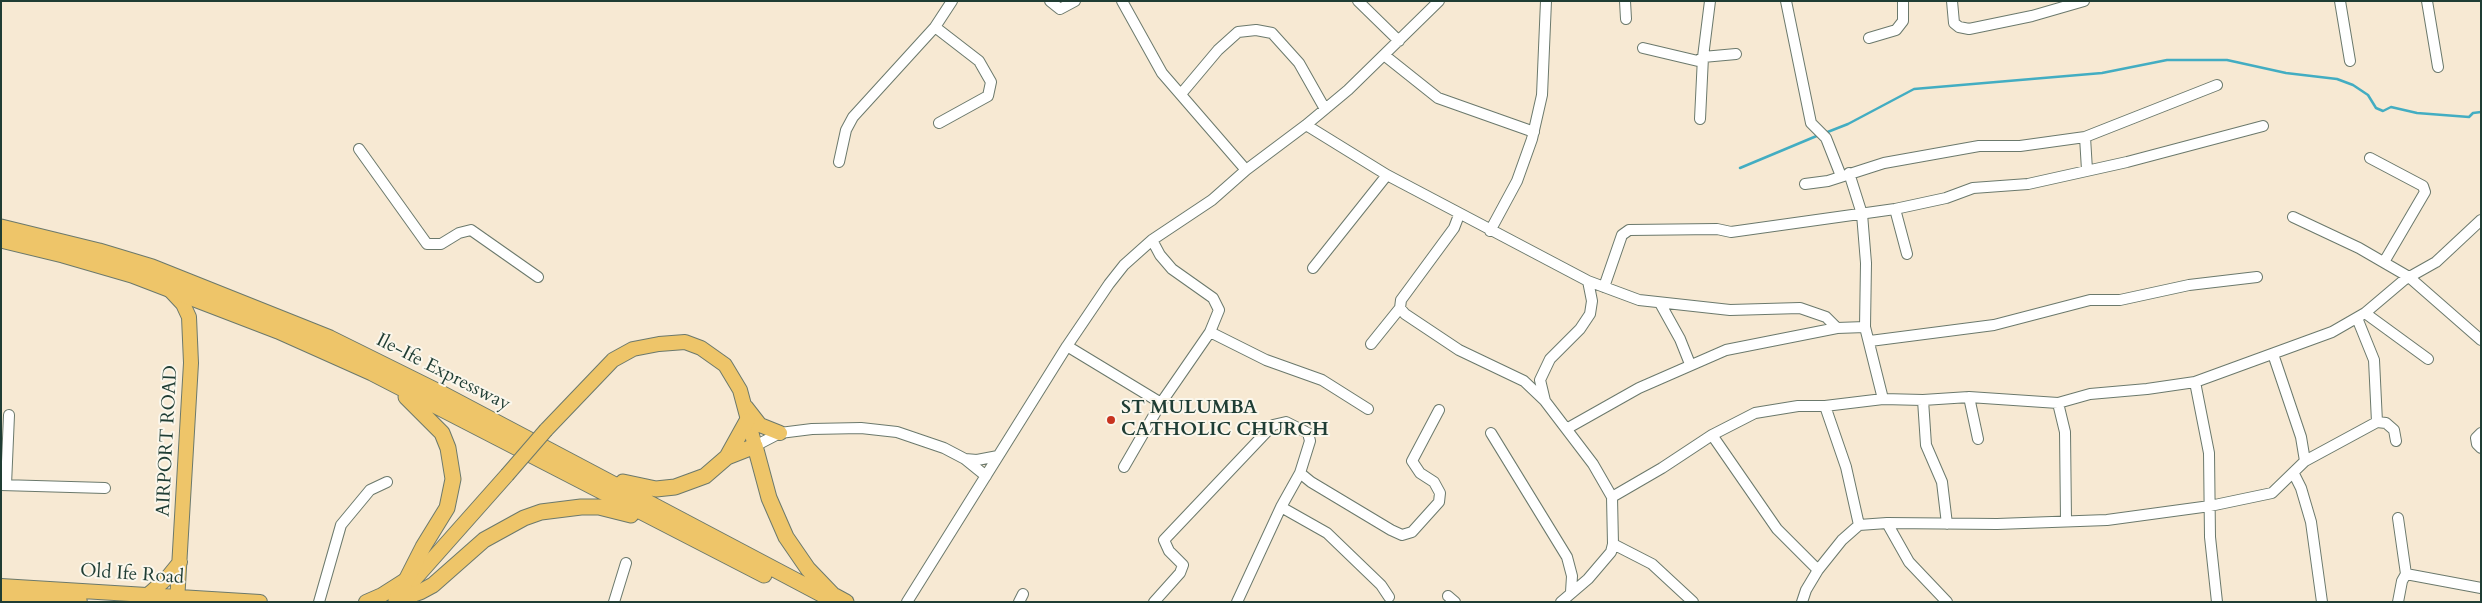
<!DOCTYPE html>
<html>
<head>
<meta charset="utf-8">
<style>
	body { margin:0 }
	#map { position:relative; width:2482px; height:603px; overflow:hidden; background:#f7e9d3; font-family:Cardo,serif }
	canvas { display:block }
	.frame { position:absolute; inset:0; border:2px solid #1f3d34; pointer-events:none }
</style>
</head>
<body>
<div id="map">
<canvas width="2482" height="603"></canvas>
<div class="frame"></div>
</div>
<script>
const g = document.querySelector('canvas').getContext('2d');
g.lineJoin = 'round';
function shape(rows) {
  const path = new Path2D();
  for (const r of rows) {
    path.moveTo(r[0], r[1]);
    for (let i = 2; i < r.length; i += 2) path.lineTo(r[i], r[i + 1]);
  }
  return path;
}
function stroke(path, color, width, dash) {
  g.strokeStyle = color;
  g.lineWidth = width;
  g.lineCap = dash ? 'butt' : 'round';
  g.setLineDash(dash || []);
  g.stroke(path);
}
function drawText(font, color, halo, rows, align = 'center') {
  g.font = font + ' Cardo,serif';
  g.lineWidth = 4;
  g.setLineDash([]);
  g.textBaseline = 'middle';
  g.strokeStyle = halo;
  g.fillStyle = color;
  for (const [text, x, y, turn = 0] of rows) {
    g.save();
    g.translate(x, y);
    g.rotate((+turn || 0) * Math.PI / 180);
    g.textAlign = isNaN(turn) ? turn : align;
    if (halo) g.strokeText(text, 0, 0);
    g.fillText(text, 0, 0);
    g.restore();
  }
}
const stream = shape([
	[1825,133,1848,124,1914,89,2102,73,2167,60,2227,60,2286,73,2337,79,2353,85,2368,95,2376,108,2383,111,2391,107,2417,113,2469,117,2473,113,2481,112],
	[1740,168,1819,135]
]);
const minor = shape([
	[1050,1,1060,9,1075,1],
	[1122,1,1162,73,1246,170],
	[1358,1,1399,41],
	[1625,1,1626,19],
	[1786,1,1811,123,1826,138,1841,176],
	[1952,1,1954,23,1959,27,1969,29,2032,16,2084,1],
	[2340,1,2350,61],
	[2427,1,2438,67],
	[935,27,979,61,991,82,988,96,939,123],
	[1869,38,1896,30,1903,21,1903,1],
	[1643,48,1698,61,1703,57,1736,54],
	[1384,55,1438,98,1534,132],
	[1181,94,1218,50,1238,32,1256,30,1272,33,1299,63,1325,109],
	[1700,119,1703,57,1710,1],
	[1306,125,1387,175,1588,281,1639,300,1730,310,1800,308,1826,317,1837,328],
	[2085,137,2087,170],
	[359,149,427,244,441,244,459,233,471,230,538,277],
	[2370,158,2423,186,2425,192,2384,262],
	[839,162,846,130,853,117,935,27,952,1],
	[1849,173,1862,214,1866,263,1865,327,1883,399],
	[1805,184,1828,181,1884,163,1979,146,2020,146,2085,137,2217,85],
	[1895,209,1907,254],
	[2293,217,2359,248,2409,277,2481,340],
	[1490,231,1517,181,1532,139,1542,95,1546,1],
	[1313,268,1387,175],
	[1588,281,1592,301,1590,314,1580,329,1550,359,1540,380,1545,401,1593,464,1612,497],
	[1604,287,1622,235,1629,230,1717,229,1731,232,1895,209,1946,198,1973,188,2028,184,2127,162,2263,126],
	[1660,303,1680,339,1690,364],
	[1400,308,1405,314,1459,350,1524,381,1545,401],
	[2365,313,2428,359],
	[2357,318,2374,360,2377,422],
	[1210,332,1266,360,1322,380,1368,409],
	[1870,341,1994,325,2090,300,2120,300,2189,285,2257,277],
	[1371,344,1400,308,1401,300,1454,228,1459,215],
	[1067,346,1161,403],
	[2195,382,2209,453,2210,537,2217,602],
	[1969,397,1978,439],
	[1923,400,1926,445,1942,482,1947,524],
	[2058,403,2065,432,2066,520],
	[1825,406,1846,467,1859,525],
	[1568,428,1639,388,1726,350,1837,328,1865,327],
	[1491,433,1567,557,1572,576,1571,592],
	[2481,433,2476,438,2477,444,2481,448],
	[1712,435,1777,529,1818,570],
	[755,446,780,433,812,429,861,428,897,432,944,448,965,459,986,476],
	[965,459,977,460,998,456],
	[2305,461,2377,422,2386,423,2394,430,2396,441],
	[1124,467,1161,403,1210,332,1219,310,1213,298,1172,269,1160,255,1152,240],
	[1300,473,1311,482,1391,530,1402,535,1412,532,1439,502,1440,493,1434,482,1420,473,1412,461,1439,410],
	[2294,474,2301,488,2311,522,2322,602],
	[1,485,105,488],
	[6,485,9,415],
	[1281,507,1327,533,1381,585,1389,597],
	[2398,518,2406,574],
	[1887,523,1909,562,1947,602],
	[1613,544,1652,564,1693,602],
	[1448,596,1455,602],
	[319,602,341,525,370,490,387,482],
	[614,602,626,563],
	[907,602,1067,346,1109,284,1124,265,1152,240,1212,200,1246,170,1306,125,1348,90,1439,1],
	[1019,602,1023,594],
	[1154,602,1180,573,1183,565,1169,551,1164,540,1273,425,1286,422,1308,433,1310,441,1300,473,1281,507,1237,602],
	[1561,602,1588,579,1611,552,1613,544,1612,497,1662,468,1712,435,1755,413,1798,406,1825,406,1883,399,1923,400,1969,397,2058,403,2090,394,2147,389,2195,382,2332,332,2365,313,2404,280,2436,262,2481,220],
	[1802,602,1806,590,1818,570,1842,540,1859,525,1887,523,1997,524,2107,520,2210,506,2272,493,2305,461,2301,437,2273,354],
	[2398,602,2402,581,2406,574,2481,588]
]);
const major = shape([
	[169,289,183,304,189,317,191,363,177,602],
	[746,407,760,425,780,433],
	[546,430,613,360,633,349,659,344,685,342,701,348,725,365,740,390,755,446],
	[1,586,260,602],
	[405,590,507,475],
	[149,594,167,578,180,562],
	[1,597,80,602],
	[366,602,382,595,404,581]
]);
const highway = shape([
	[1,227,99,251,152,267,330,338,439,392,825,596,835,596,846,602],
	[1,240,63,255,132,275,278,331,372,373,764,575],
	[727,457,755,446,769,498,786,537,808,569,832,594],
	[623,482,656,489,675,487,705,476,727,457,747,421],
	[396,600,420,592,433,585,484,540,524,518,541,512,581,507,599,507,631,515],
	[396,600,423,547,447,508,453,479,448,448,442,433,406,397]
]);
const majorBridge = shape([
	[507,475,546,430]
]);
const markers = [
	[1111,420,5,"#c8321e"]
];
const streetNames = [
	["Ile-Ife Expressway",443,373,27],
	["AIRPORT ROAD",168,441,-87],
	["Old Ife Road",132,575,4]
];
const poiNames = [
	["ST MULUMBA",1121,409],
	["CATHOLIC CHURCH",1121,431]
];
stroke(stream, '#43adc2', 2.5);
stroke(minor, '#6b796c', 12);
stroke(major, '#6b796c', 16);
stroke(highway, '#6b796c', 17);
stroke(minor, '#fff', 10);
stroke(major, '#eec569', 14);
stroke(highway, '#eec569', 15);
stroke(majorBridge, '#6b796c', 16, []);
stroke(majorBridge, '#eec569', 14);
for (const [x, y, r, color] of markers) {
  const dot = new Path2D();
  dot.arc(x, y, r, 0, 2 * Math.PI);
  g.fillStyle = color;
  g.fill(dot);
  stroke(dot, '#fbf7ec', 2);
}
drawText('19px', '#1f3d34', '#fbf7ec', streetNames);
drawText('bold 19px', '#1f3d34', '#fbf7ec', poiNames, 'left');
</script>
</body>
</html>
